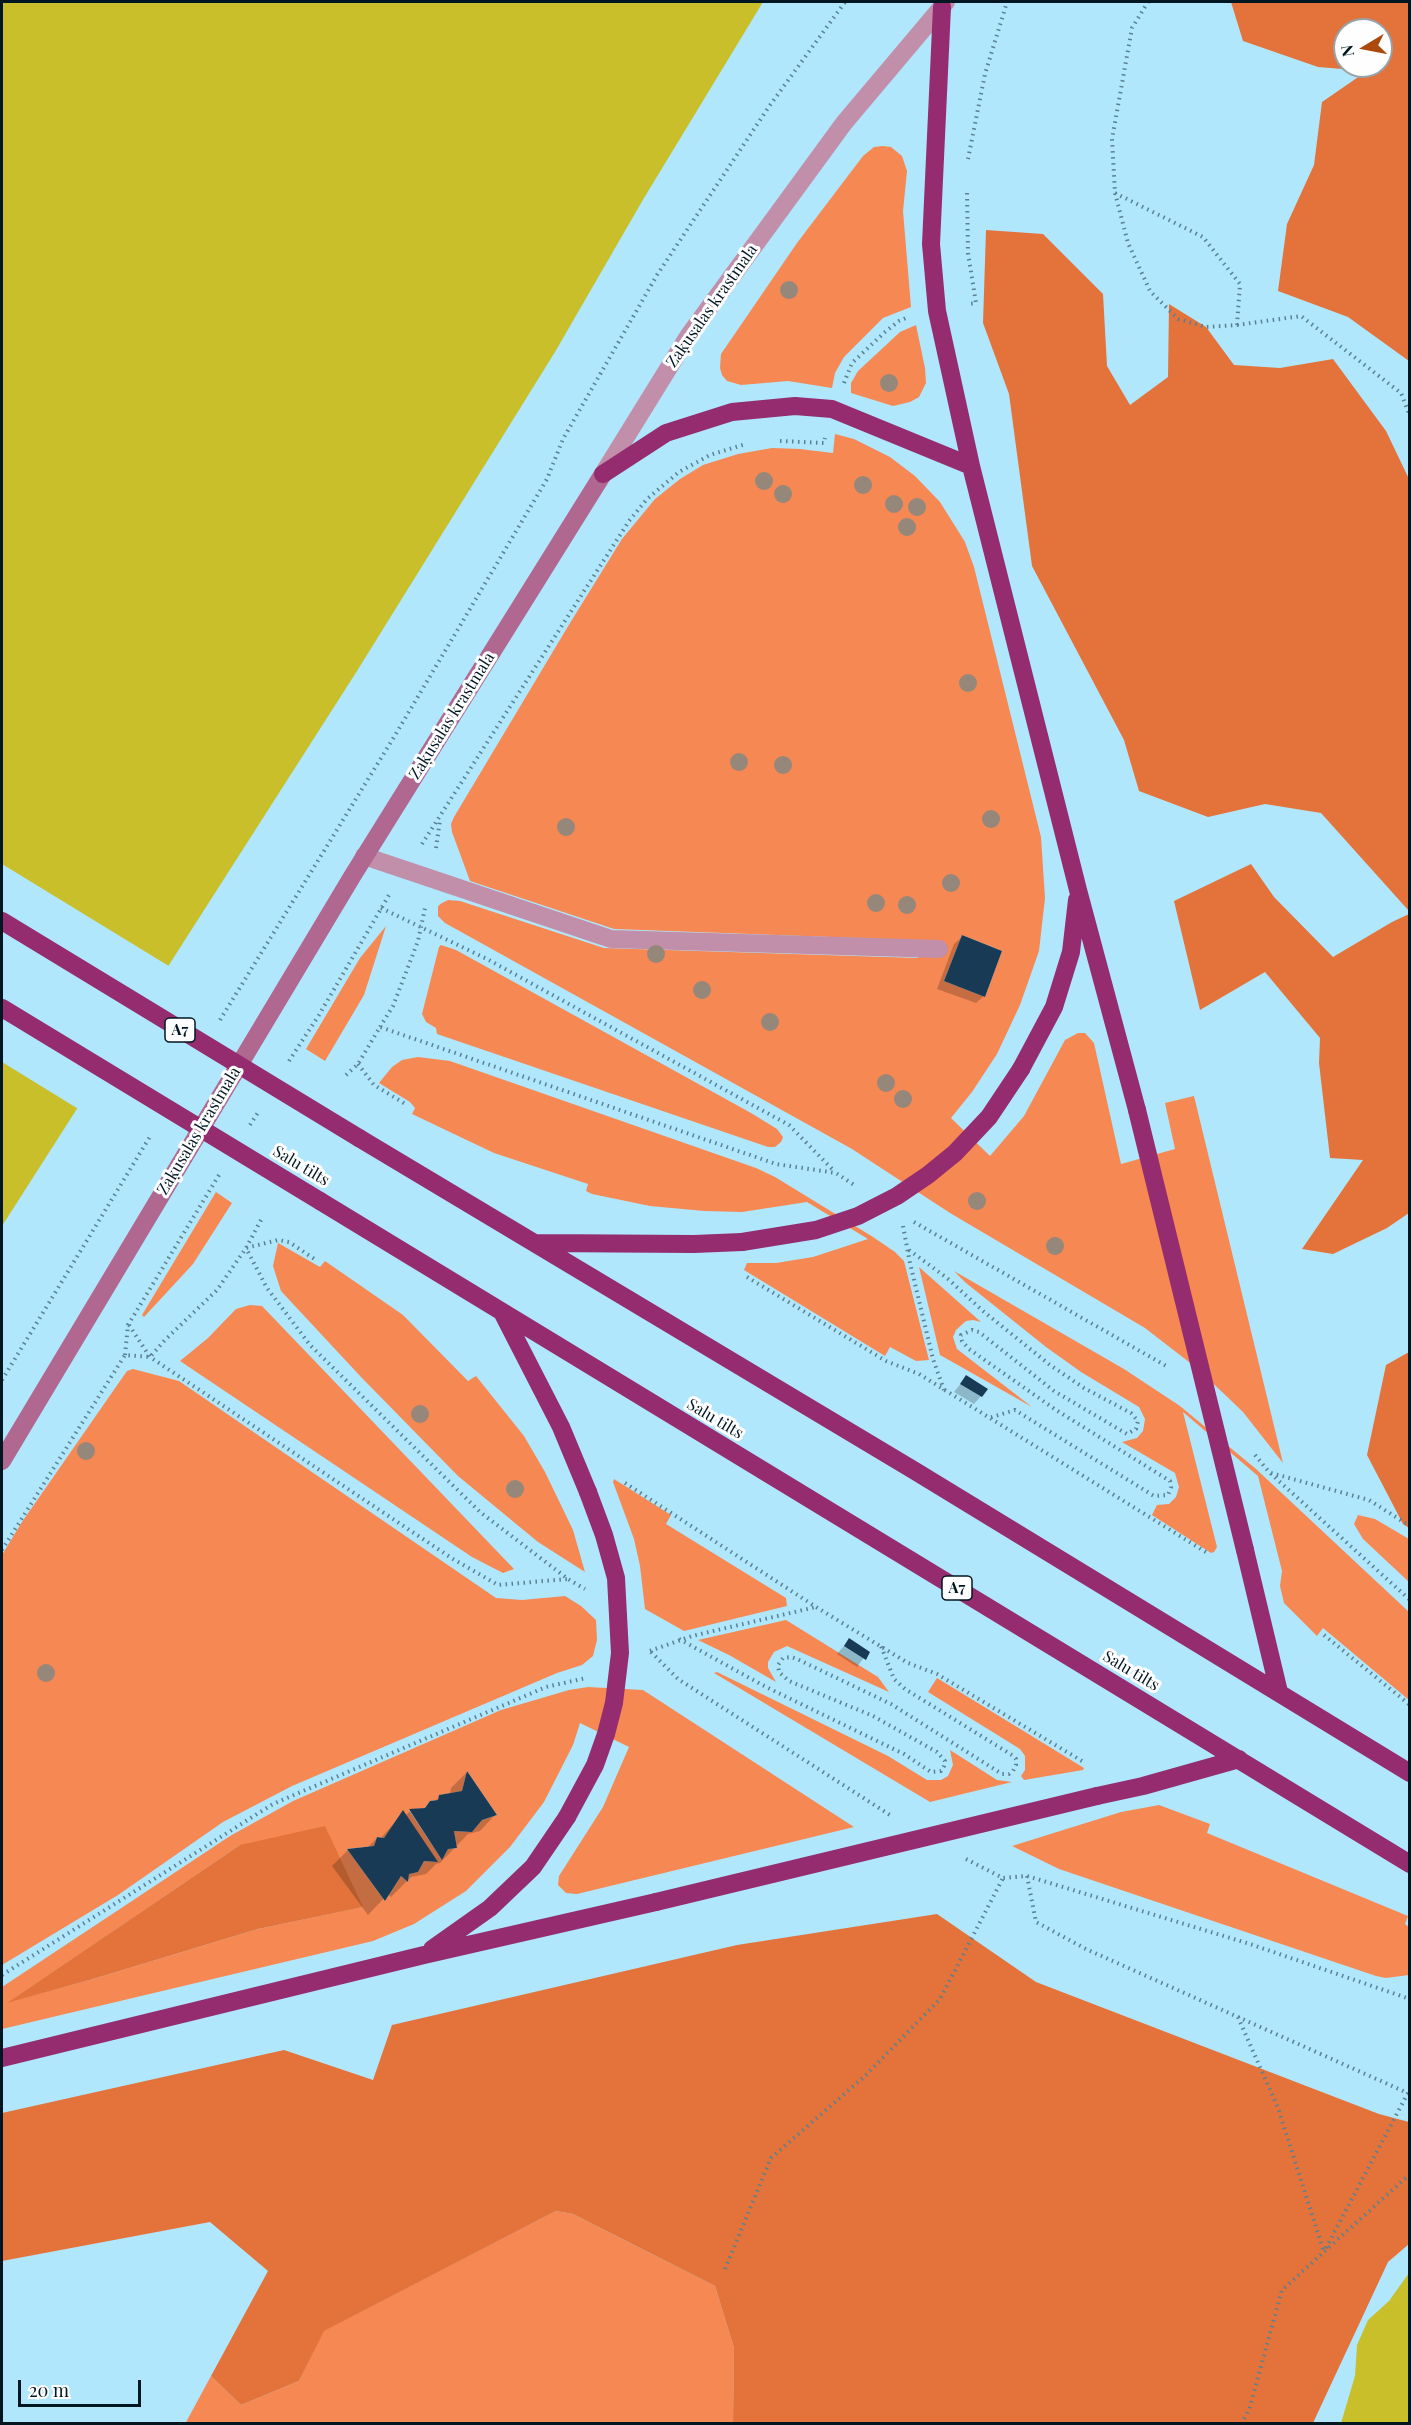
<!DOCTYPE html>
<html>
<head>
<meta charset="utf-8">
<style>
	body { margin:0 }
	#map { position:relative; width:1411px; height:2425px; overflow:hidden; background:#b0e7fd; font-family:"Playfair Display",serif }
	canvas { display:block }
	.frame { position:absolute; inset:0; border:3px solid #001722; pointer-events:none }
	.north { position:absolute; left:1333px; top:18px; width:60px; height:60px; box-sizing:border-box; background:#fefefe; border:2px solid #98a2a6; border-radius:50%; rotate:260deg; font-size:16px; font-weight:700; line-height:24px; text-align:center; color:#001722 }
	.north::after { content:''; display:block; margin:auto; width:21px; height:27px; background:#ac4a0d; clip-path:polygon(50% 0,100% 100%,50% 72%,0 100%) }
	.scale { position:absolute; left:18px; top:2380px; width:123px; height:27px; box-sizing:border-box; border:3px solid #001722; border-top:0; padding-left:8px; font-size:18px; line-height:21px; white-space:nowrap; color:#001722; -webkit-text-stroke:4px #fefefe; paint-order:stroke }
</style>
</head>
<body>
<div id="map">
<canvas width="1411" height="2425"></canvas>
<div class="frame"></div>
<div class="north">N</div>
<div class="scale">20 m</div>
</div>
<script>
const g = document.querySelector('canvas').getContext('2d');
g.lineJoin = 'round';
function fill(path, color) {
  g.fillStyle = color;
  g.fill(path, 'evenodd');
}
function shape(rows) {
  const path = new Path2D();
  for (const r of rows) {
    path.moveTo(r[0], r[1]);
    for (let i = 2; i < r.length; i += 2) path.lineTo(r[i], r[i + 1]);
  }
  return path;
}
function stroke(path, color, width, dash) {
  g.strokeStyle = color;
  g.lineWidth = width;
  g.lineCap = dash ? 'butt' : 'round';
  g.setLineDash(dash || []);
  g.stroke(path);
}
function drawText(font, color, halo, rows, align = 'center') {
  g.font = font + ' "Playfair Display",serif';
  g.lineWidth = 6;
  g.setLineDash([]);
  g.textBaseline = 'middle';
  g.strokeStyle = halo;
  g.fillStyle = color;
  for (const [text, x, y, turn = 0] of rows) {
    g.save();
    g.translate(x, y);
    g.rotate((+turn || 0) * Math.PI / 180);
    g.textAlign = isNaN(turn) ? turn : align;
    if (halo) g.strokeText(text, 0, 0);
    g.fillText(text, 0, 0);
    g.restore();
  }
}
const green = shape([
	[883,146,891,147,902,156,907,171,903,211,911,307,883,318,844,357,835,373,832,388,788,381,741,385,727,381,722,375,720,368,721,354,797,243,863,156,874,147],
	[916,325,925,368,926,383,919,397,910,402,893,406,851,393,851,383,858,371,900,332],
	[835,434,854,439,890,457,915,476,940,502,965,542,974,567,1041,837,1045,898,1039,951,1020,1005,997,1054,972,1092,951,1118,990,1156,1024,1116,1065,1040,1078,1033,1085,1033,1094,1043,1121,1164,1175,1149,1165,1103,1194,1096,1283,1463,1243,1412,1198,1369,1145,1328,950,1213,852,1149,445,923,438,916,438,906,442,903,448,900,460,901,604,948,918,958,922,946,912,940,614,929,470,881,452,832,451,824,454,817,570,623,622,539,655,499,680,479,703,465,738,454,772,448,800,449,833,453],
	[962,935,1002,951,985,997,944,981],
	[386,926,364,995,325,1061,306,1049,360,958],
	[441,945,456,950,751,1113,777,1129,783,1137,781,1142,775,1147,768,1147,437,1034,436,1028,426,1022,422,1014,439,947],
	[418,1057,450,1061,756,1168,775,1177,873,1237,895,1252,904,1261,929,1360,916,1361,890,1347,885,1356,744,1270,747,1263,776,1263,813,1257,868,1239,807,1202,742,1212,704,1211,650,1206,592,1194,586,1191,588,1184,494,1153,412,1114,415,1108,410,1102,379,1083,392,1067,402,1060],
	[216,1192,232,1203,193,1264,144,1317,142,1315],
	[278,1243,320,1267,325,1261,403,1315,468,1381,476,1376,524,1436,545,1472,573,1530,585,1572,538,1542,458,1476,361,1377,281,1291,273,1266],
	[919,1267,981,1322,973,1320,966,1321,956,1330,953,1337,957,1349,1032,1407,940,1355],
	[954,1271,1124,1369,1180,1406,1256,1469,1409,1612,1409,1700,1323,1628,1317,1636,1284,1603,1280,1586,1282,1571,1258,1476,1183,1412,1217,1547,1214,1552,1211,1553,1152,1515,1157,1505,1169,1504,1176,1497,1179,1487,1175,1473,1122,1442,1137,1438,1143,1431,1145,1419,1139,1407,1081,1372,1046,1347,966,1283],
	[250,1305,262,1306,514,1569,503,1573,472,1557,180,1361,208,1338,236,1309],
	[133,1369,179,1381,496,1598,522,1600,565,1596,581,1606,596,1620,597,1640,593,1656,582,1665,557,1673,292,1786,223,1822,118,1895,2,1965,2,1555,22,1522,127,1371],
	[614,1479,671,1515,666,1524,786,1598,787,1606,684,1631,645,1609,640,1566,634,1539,613,1482],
	[1358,1515,1375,1519,1409,1539,1409,1582,1363,1539,1354,1524],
	[786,1620,878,1677,889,1692,787,1646,774,1652,768,1662,768,1668,776,1682,729,1655,698,1640],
	[717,1672,888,1756,927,1780,941,1780,948,1776,953,1765,950,1750,997,1780,1012,1782,930,1802,714,1673],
	[937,1678,1084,1768,1083,1770,1024,1780,1021,1776,1025,1770,1025,1756,1020,1749,928,1692],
	[588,1687,643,1690,854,1827,577,1894,566,1893,558,1885,559,1876,603,1807,629,1747,580,1723,573,1745,544,1802,510,1847,466,1891,414,1924,373,1941,2,2029,2,1987,230,1836,293,1801,501,1710,569,1690],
	[467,1771,497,1815,482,1820,472,1832,454,1831,457,1848,448,1849,442,1860,409,1810,425,1808,430,1801,438,1800,440,1795,462,1791],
	[403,1811,437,1862,424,1861,418,1872,409,1874,408,1882,401,1876,385,1901,347,1849,374,1846,377,1837,384,1838],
	[240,1845,362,1907,258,1929,93,1979,9,2002],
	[1159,1805,1210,1824,1207,1833,1408,1916,1405,1924,1409,1927,1409,1975,1386,1978,1376,1976,1059,1869,1012,1846,1121,1812],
	[556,2211,573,2214,715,2286,734,2348,733,2423,185,2424,211,2376,241,2405,299,2381,323,2331]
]);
const forest = shape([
	[1231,2,1409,2,1409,361,1348,317,1278,291,1287,224,1314,165,1322,102,1367,71,1318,67,1243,41],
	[1345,30,1381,30,1381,66,1345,66],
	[986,230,1043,234,1103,294,1107,366,1130,405,1168,377,1169,304,1206,327,1234,365,1280,368,1333,359,1386,431,1409,479,1409,911,1321,813,1265,804,1208,817,1139,791,1124,740,1032,566,1009,394,983,323],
	[1251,864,1274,897,1333,957,1392,922,1409,914,1409,1213,1387,1228,1333,1254,1302,1249,1363,1160,1330,1158,1319,1063,1320,1038,1265,972,1200,1010,1174,901],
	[1409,1352,1409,1528,1403,1524,1367,1455,1386,1365],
	[325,1826,363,1907,258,1929,93,1979,7,2003,240,1845],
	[937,1914,1036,1982,1379,2114,1409,2122,1409,2244,1388,2262,1313,2423,733,2423,734,2348,715,2286,573,2214,556,2211,324,2331,299,2381,241,2405,211,2376,268,2271,210,2222,2,2261,2,2113,284,2050,373,2080,392,2025,737,1945]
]);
const water = shape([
	[2,2,763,2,644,198,555,352,357,671,2,1226],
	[1409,2273,1409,2423,1341,2423,1355,2376,1357,2345,1368,2320,1389,2301]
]);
const pier = shape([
	[2,864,172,968,80,1110,2,1062]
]);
const shadow = shape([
	[962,937,984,996,976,1003,937,989,954,944],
	[966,1377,981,1396,974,1404,954,1392],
	[849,1640,868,1652,857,1667,837,1654],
	[466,1773,495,1815,480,1831,468,1834,440,1863,436,1864,426,1874,411,1877,391,1897,388,1894,368,1915,332,1866,348,1850,367,1848,377,1838,380,1839,403,1813,405,1816,410,1811,423,1809,440,1797,450,1795,451,1788]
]);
const building = shape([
	[962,935,1002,951,985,997,944,981],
	[966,1375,988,1389,982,1397,960,1384],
	[849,1638,870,1652,866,1660,844,1646],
	[467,1771,497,1815,482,1820,472,1832,454,1831,457,1848,448,1849,442,1860,409,1809,425,1808,430,1801,438,1800,439,1795,462,1791],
	[403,1810,438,1862,424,1861,418,1872,409,1874,408,1882,401,1876,385,1901,347,1849,374,1846,377,1837,384,1838]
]);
const path = shape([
	[968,159,985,74,1007,2],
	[967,193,968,253,976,303,968,304],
	[1115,193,1203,237,1240,284,1237,325,1206,327,1178,319,1150,291,1128,243,1115,193,1112,139,1132,28,1148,2],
	[1237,325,1301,316,1401,393,1410,416],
	[844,383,852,363,885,332,899,321,908,317],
	[780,441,824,443,825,438],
	[422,844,629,521,647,499,679,472,710,455,746,444],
	[436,848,440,820],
	[381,908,487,959,789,1125,835,1172],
	[220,1020,394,737,547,479,563,439,657,275,768,108,845,2],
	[380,1027,393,1006,418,941,425,908],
	[289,1061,319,1015,389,895],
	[358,1064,374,1085,407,1105],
	[346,1075,358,1064,380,1027,776,1164,836,1173,854,1185],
	[250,1125,259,1111],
	[261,1220,246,1248,267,1288,310,1345,480,1512,568,1579,585,1589],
	[914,1222,1168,1367],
	[903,1226,910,1263,933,1359,944,1390],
	[909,1250,947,1278,983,1311,1050,1365,1084,1388,1131,1413,1138,1421,1136,1429,1127,1434,1054,1391,979,1332,972,1330,961,1335,962,1341,969,1349,1056,1410,1170,1481,1171,1487,1168,1495,1154,1496,1015,1410,989,1418],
	[747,1277,886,1361,919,1374,1209,1554],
	[129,1325,150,1357,453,1559,498,1585,567,1579],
	[125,1355,128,1325,219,1175],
	[2,1380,151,1135],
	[1255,1455,1269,1472,1410,1600],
	[1271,1473,1369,1500,1410,1526],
	[625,1483,816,1607,908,1663,937,1674,1082,1761],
	[2,1550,125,1355,150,1357,165,1340,217,1290,246,1248,278,1240,289,1242,316,1260],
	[1324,1635,1410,1705],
	[679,1639,766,1687,904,1754,931,1772,941,1771,944,1766,945,1761,937,1752,873,1716,789,1681,779,1672,778,1665,783,1658,791,1657,797,1659,891,1704,1002,1774,1009,1774,1013,1771,1016,1765,1016,1759,1012,1755,905,1689,894,1679,881,1646],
	[650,1651,692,1636,816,1607],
	[651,1652,678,1679,890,1815],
	[966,1859,1003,1878,1027,1876,1250,1944,1410,1999],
	[1027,1876,1036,1922,1086,1949,1410,2094],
	[2,1975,273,1804,546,1687,586,1678],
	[1238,2017,1278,2108,1324,2252],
	[1326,2248,1410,2089],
	[725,2269,771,2158,866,2075,940,1999,1003,1878],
	[1241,2424,1249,2410,1282,2290,1410,2174]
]);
const lane = shape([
	[364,856,611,939,939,949]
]);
const street = shape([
	[603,474,689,335,844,123,946,2]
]);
const secondary = shape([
	[2,1461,353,875,603,474]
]);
const highway = shape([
	[942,7,931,244,937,311,971,466],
	[603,474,666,433,732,412,795,406,832,409,971,466,1078,890,1137,1110],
	[1021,1069,1054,1007,1071,952,1077,900],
	[359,1138,915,1471,1410,1773],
	[320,1201,1410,1864],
	[536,1243,694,1244,742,1242],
	[503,1314,561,1427,588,1492],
	[1245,1550,1279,1692],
	[1097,1796,1143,1786,1239,1759],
	[432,1949,490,1908,533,1867,567,1817],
	[2,2058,424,1955,656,1902]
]);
const highwayBridge = shape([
	[2,921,359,1138],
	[2,1008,320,1201],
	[1137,1110,1245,1550],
	[742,1242,816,1230,858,1216,897,1196,928,1175,955,1153,989,1117,1021,1069],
	[567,1817,595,1765,606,1734,614,1703,620,1653,616,1578,604,1535,588,1492],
	[656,1902,1097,1796]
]);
const trees = [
	[789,290],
	[889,383],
	[764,481],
	[863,485],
	[783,494],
	[894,504],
	[917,507],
	[907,527],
	[968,683],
	[739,762],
	[783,765],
	[991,819],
	[566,827],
	[951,883],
	[876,903],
	[907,905],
	[656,954],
	[702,990],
	[770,1022],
	[886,1083],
	[903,1099],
	[977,1201],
	[1055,1246],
	[420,1414],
	[86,1451],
	[515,1489],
	[46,1673]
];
const shields = [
	[180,1030,30],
	[957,1588,30]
];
const shieldNames = [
	["A7",180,1030],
	["A7",957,1588]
];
const streetNames = [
	["Zaķusalas krastmala",712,306,-55],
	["Zaķusalas krastmala",452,716,-58],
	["Zaķusalas krastmala",199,1131,-59],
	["Salu tilts",301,1166,31],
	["Salu tilts",715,1419,31],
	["Salu tilts",1131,1671,31]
];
fill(green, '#f68853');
fill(forest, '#e3733a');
fill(water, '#c9bf2b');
fill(pier, '#b0e7fd');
fill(shadow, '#0003');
fill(building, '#183a55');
stroke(path, '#5a8192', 4, [1.5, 4.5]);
stroke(lane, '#c18faa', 18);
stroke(street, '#c18faa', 18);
stroke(secondary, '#b06891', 18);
stroke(highway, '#942c6f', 18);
stroke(highwayBridge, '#942c6f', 18);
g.fillStyle = '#96877b';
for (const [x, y] of trees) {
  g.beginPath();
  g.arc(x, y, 9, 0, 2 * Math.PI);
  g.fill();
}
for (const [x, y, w] of shields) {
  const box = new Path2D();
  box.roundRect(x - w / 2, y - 12, w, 24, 4.5);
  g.fillStyle = '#fefefe';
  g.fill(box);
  stroke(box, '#001722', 1.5);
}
drawText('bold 15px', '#001722', null, shieldNames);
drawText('16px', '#001722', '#fefefe', streetNames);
</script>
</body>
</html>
